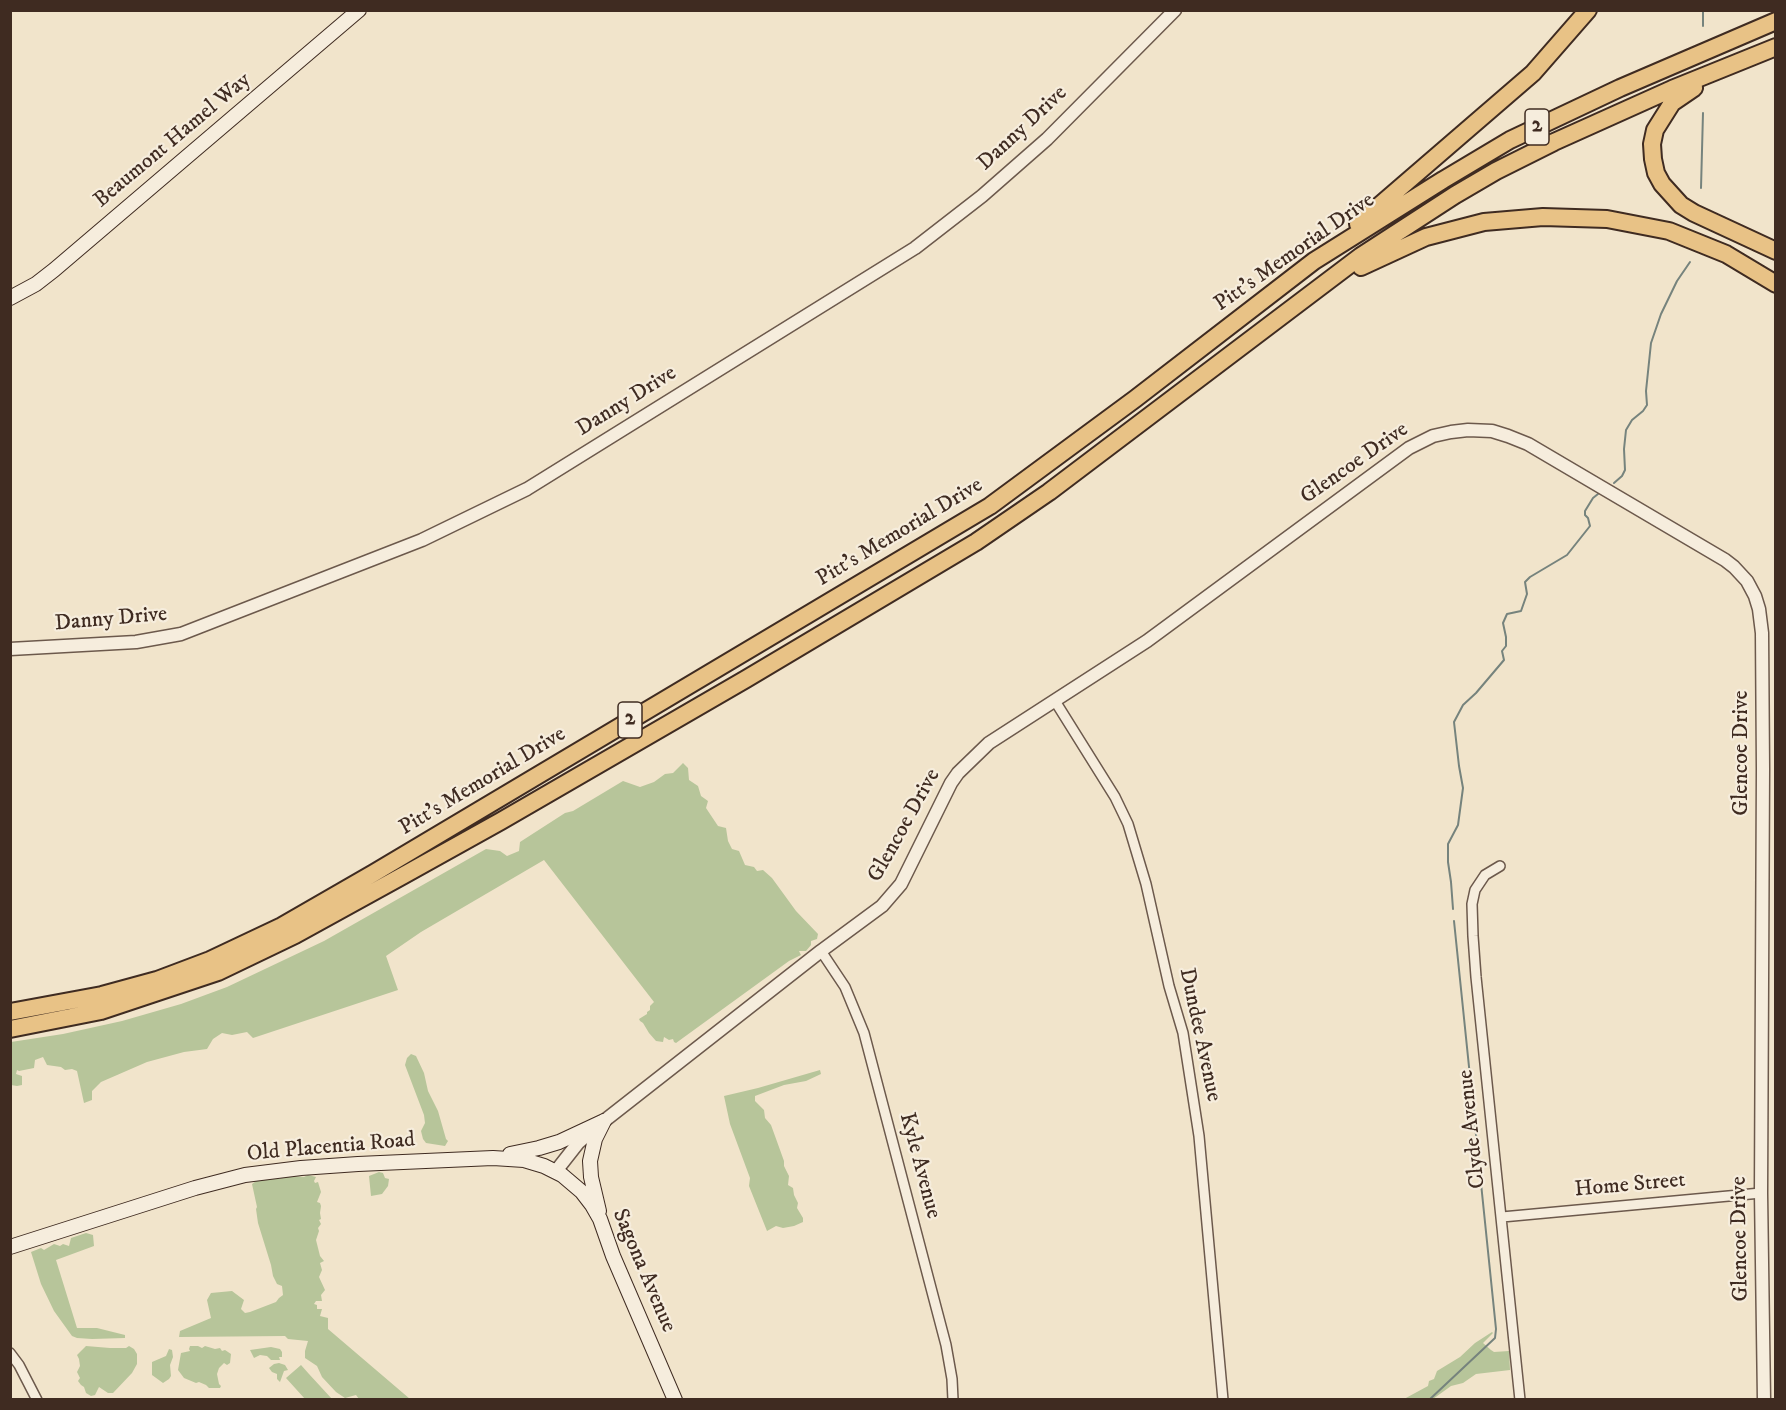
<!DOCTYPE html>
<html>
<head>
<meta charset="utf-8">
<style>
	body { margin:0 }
	#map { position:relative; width:1786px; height:1410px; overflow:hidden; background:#f1e4cb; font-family:"IM FELL DW Pica",serif }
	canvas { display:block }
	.frame { position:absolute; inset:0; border:12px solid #3f2b21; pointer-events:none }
</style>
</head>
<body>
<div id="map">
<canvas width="1786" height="1410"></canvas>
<div class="frame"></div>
</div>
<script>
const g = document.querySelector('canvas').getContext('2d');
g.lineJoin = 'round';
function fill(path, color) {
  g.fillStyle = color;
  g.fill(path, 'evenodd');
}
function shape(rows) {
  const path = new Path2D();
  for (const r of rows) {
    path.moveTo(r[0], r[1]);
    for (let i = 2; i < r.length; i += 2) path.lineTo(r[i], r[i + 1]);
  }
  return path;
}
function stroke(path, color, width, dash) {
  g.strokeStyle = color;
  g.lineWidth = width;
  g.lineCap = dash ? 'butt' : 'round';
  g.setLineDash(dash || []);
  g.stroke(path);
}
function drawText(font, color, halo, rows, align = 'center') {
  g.font = font + ' "IM FELL DW Pica",serif';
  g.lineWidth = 4.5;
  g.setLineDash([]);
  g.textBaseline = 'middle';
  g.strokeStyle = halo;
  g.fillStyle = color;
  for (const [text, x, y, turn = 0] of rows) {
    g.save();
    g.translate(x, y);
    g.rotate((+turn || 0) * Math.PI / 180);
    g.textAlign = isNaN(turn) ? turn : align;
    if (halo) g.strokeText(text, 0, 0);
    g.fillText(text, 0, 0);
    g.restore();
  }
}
const green = shape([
	[683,763,688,768,689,780,698,786,701,796,708,801,706,808,718,826,726,828,728,841,732,849,739,851,745,865,754,867,757,871,763,870,772,878,796,911,818,934,817,939,811,941,811,945,806,951,799,951,801,955,789,961,676,1043,674,1042,673,1039,669,1040,664,1037,663,1042,656,1041,649,1033,643,1023,640,1021,639,1019,647,1014,647,1012,650,1010,650,1006,654,1002,544,860,421,932,386,956,398,990,253,1038,247,1032,232,1035,222,1033,213,1039,207,1049,184,1052,147,1062,101,1082,92,1091,92,1100,84,1103,77,1071,72,1069,65,1070,61,1067,47,1065,43,1057,35,1060,34,1068,19,1071,17,1070,16,1074,22,1076,22,1085,17,1086,11,1085,11,1042,63,1034,122,1021,181,1004,227,987,324,941,486,849,500,851,507,856,519,851,520,842,565,813,573,811,623,781,640,787,654,782,665,774,673,773],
	[411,1054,416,1056,424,1073,428,1091,438,1111,446,1139,448,1141,445,1146,426,1143,423,1139,421,1131,425,1123,424,1115,405,1065,407,1058],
	[820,1070,821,1074,806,1081,784,1085,755,1096,755,1101,764,1110,765,1118,771,1125,775,1136,784,1161,784,1166,789,1176,788,1185,793,1188,794,1195,798,1203,797,1208,803,1218,803,1222,794,1226,783,1228,776,1226,767,1231,749,1186,750,1178,730,1124,724,1096,758,1088],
	[379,1172,383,1173,385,1178,389,1179,388,1186,382,1194,371,1196,369,1176],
	[308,1175,316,1177,314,1181,315,1183,318,1182,321,1192,317,1202,320,1203,321,1206,320,1213,321,1219,319,1220,321,1224,318,1228,319,1231,316,1240,320,1256,324,1261,320,1263,322,1270,319,1277,325,1290,321,1295,322,1301,316,1301,314,1304,317,1305,317,1309,322,1309,320,1316,328,1318,328,1329,410,1399,359,1399,356,1395,345,1398,336,1392,322,1377,317,1366,305,1358,305,1351,308,1341,288,1339,285,1336,179,1337,180,1331,211,1318,207,1300,211,1293,232,1291,244,1300,241,1309,245,1313,250,1312,276,1302,279,1298,283,1295,282,1286,277,1284,273,1276,271,1265,258,1223,256,1209,257,1207,252,1184,259,1179,268,1180,272,1177,279,1179,283,1177,295,1176,304,1177],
	[86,1233,93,1235,94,1246,56,1260,77,1328,97,1328,125,1335,125,1338,92,1339,77,1338,72,1336,54,1311,41,1284,31,1252,41,1248,44,1250,54,1244,60,1246,63,1244,69,1246,71,1238],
	[1492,1332,1493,1333,1483,1343,1491,1350,1494,1352,1509,1351,1510,1370,1476,1374,1463,1383,1451,1386,1433,1399,1404,1399,1428,1386,1429,1381,1434,1379,1437,1371,1460,1357,1475,1343],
	[86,1346,110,1348,126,1348,129,1346,134,1349,137,1354,137,1364,132,1373,113,1393,108,1393,99,1387,95,1395,91,1396,86,1393,84,1387,81,1385,78,1381,80,1378,77,1372,80,1366,79,1359,77,1355],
	[190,1346,198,1346,202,1348,205,1346,215,1349,220,1348,222,1351,225,1350,231,1354,230,1363,227,1365,224,1363,219,1368,217,1374,219,1384,221,1386,220,1388,209,1388,206,1385,199,1382,196,1383,184,1378,178,1370,181,1353,190,1351,189,1349],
	[271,1347,280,1349,282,1352,282,1357,279,1357,280,1360,271,1360,267,1356,260,1355,254,1358,250,1350],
	[169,1349,172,1350,173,1357,170,1365,171,1376,169,1379,163,1383,152,1375,152,1362,166,1356],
	[279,1363,285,1365,288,1370,284,1371,280,1382,277,1379,277,1374,272,1372,269,1368,274,1364],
	[301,1365,309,1374,332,1399,305,1399,286,1378]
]);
const stream = shape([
	[1703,10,1703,26],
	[1701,188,1703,113],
	[1614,483,1622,476,1625,470,1624,449,1626,430,1632,420,1643,411,1647,405,1646,391,1651,343,1661,314,1677,281,1690,262],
	[1453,909,1451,882,1448,862,1448,844,1458,825,1463,788,1459,766,1454,722,1463,705,1476,693,1504,660,1502,651,1506,646,1506,637,1503,623,1507,614,1521,611,1527,594,1525,582,1530,577,1567,555,1590,526,1588,518,1585,515,1585,511,1593,498,1598,494],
	[1429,1400,1495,1338,1496,1329,1454,921]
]);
const minor = shape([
	[1055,701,1115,797,1128,824,1146,884,1169,986,1183,1033,1199,1136,1223,1400],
	[1500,866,1485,875,1475,890,1472,904,1473,936,1476,977,1520,1400],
	[821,951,845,987,864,1033,946,1345,952,1379,953,1400],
	[1502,1217,1761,1193],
	[10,1353,19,1365,37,1400]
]);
const tertiary = shape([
	[10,649,136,642,181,634,422,540,527,489,915,248,982,196,1047,139,1175,10],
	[556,1171,578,1143,604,1121,821,951,882,906,901,884,951,783,958,773,989,743,1147,641,1409,448,1433,436,1451,432,1468,430,1492,431,1508,436,1528,444,1725,560,1734,567,1747,581,1755,596,1759,609,1762,633,1763,769,1761,1193,1764,1400]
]);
const secondary = shape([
	[10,298,36,284,54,270,359,10],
	[510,1154,539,1148,559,1142,604,1121],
	[599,1211,591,1177,590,1161,595,1139,604,1121],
	[10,1247,195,1188,245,1175,301,1168,358,1164,493,1158,524,1160,544,1166,562,1175,582,1192,592,1205,600,1219,613,1256,675,1400]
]);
const motorway = shape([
	[1694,88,1672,103,1655,130,1652,144,1653,159,1656,173,1662,184,1681,205,1694,213,1776,251],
	[1358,224,1533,73,1588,10],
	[1361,267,1426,237,1484,222,1543,217,1607,219,1669,231,1726,254,1776,284],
	[10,1012,102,995,157,980,210,960,282,926,374,873,990,506,1135,399,1314,261,1443,180,1510,140,1620,88,1776,21],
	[10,1029,101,1011,218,972,295,935,404,875,501,821,746,679,976,542,1049,492,1361,256,1455,195,1496,171,1554,142,1672,89,1776,47]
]);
const shields = [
	[1537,127,24],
	[630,720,24]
];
const shieldNames = [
	["2",1537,127],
	["2",630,720]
];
const streetNames = [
	["Danny Drive",1023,129,-43],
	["Beaumont Hamel Way",173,141,-40],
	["Pitt's Memorial Drive",1295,253,-35],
	["Danny Drive",627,402,-32],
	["Glencoe Drive",1355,464,-35],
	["Pitt's Memorial Drive",900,533,-31],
	["Danny Drive",111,620,-5],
	["Glencoe Drive",1742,753,-90],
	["Pitt's Memorial Drive",483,782,-31],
	["Glencoe Drive",905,826,-61],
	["Dundee Avenue",1199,1035,78],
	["Clyde Avenue",1473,1129,-96],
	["Old Placentia Road",331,1148,-5],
	["Kyle Avenue",919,1166,75],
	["Home Street",1630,1186,-5],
	["Glencoe Drive",1741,1239,-91],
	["Sagona Avenue",643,1271,67]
];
fill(green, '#b7c59a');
stroke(stream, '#76837d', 2);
stroke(minor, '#6c594c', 12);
stroke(tertiary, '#6c594c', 15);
stroke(secondary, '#3f2b21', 16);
stroke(motorway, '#3f2b21', 20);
stroke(minor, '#f6eddd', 9);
stroke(tertiary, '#f6eddd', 12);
stroke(secondary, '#f6eddd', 14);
stroke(motorway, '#e8c286', 16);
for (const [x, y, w] of shields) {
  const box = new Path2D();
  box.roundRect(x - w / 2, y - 18, w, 36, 4.5);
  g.fillStyle = '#f6eddd';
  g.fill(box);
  stroke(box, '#3f2b21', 1.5);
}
drawText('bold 21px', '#3f2b21', null, shieldNames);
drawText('22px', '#3f2b21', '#f6eddd', streetNames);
</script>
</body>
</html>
